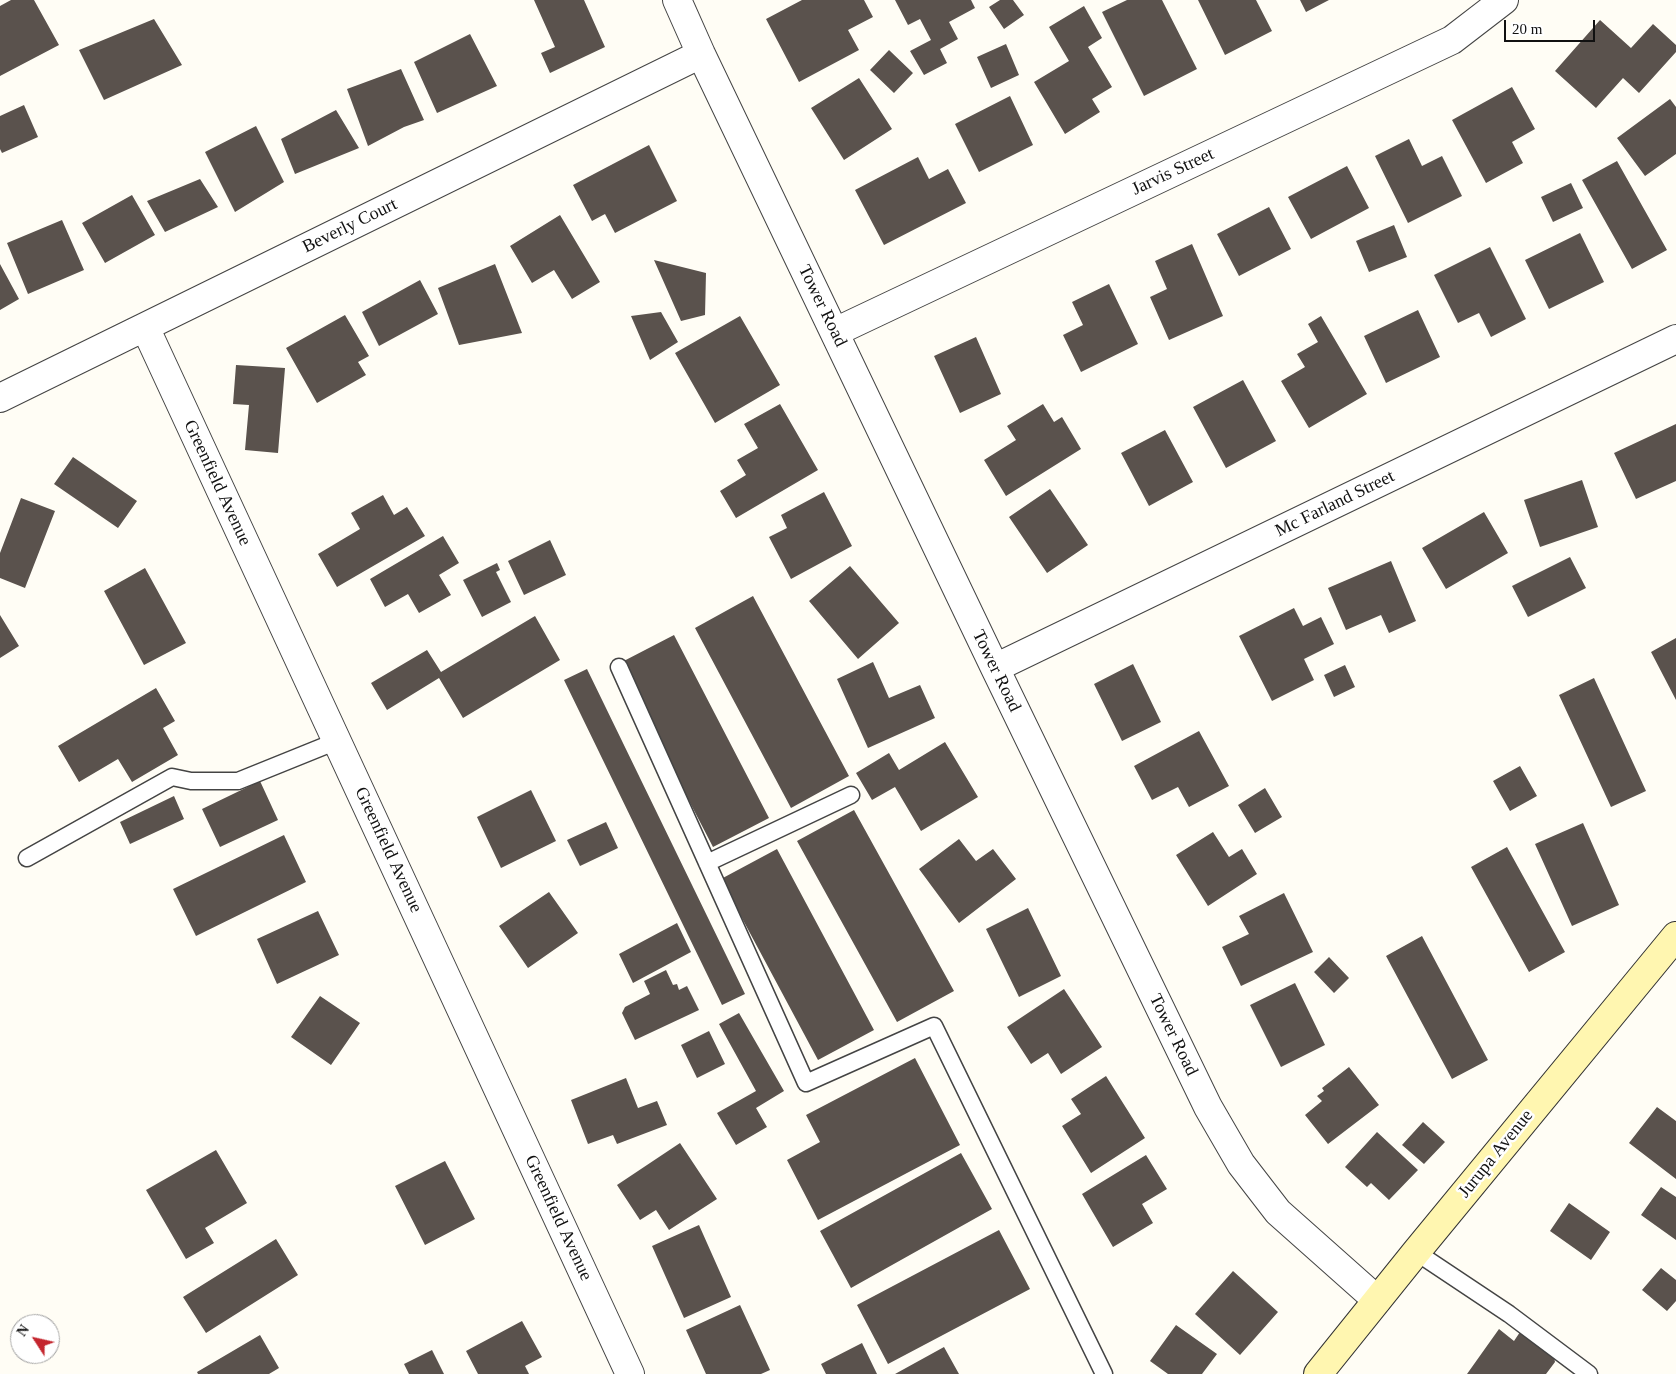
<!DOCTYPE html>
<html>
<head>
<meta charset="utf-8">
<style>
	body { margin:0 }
	#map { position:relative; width:1676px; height:1374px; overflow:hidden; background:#fffdf5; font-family:Georgia,serif }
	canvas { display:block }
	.north { position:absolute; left:10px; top:1314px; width:50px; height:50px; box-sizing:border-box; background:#fff; border:1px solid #a0a0a0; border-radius:50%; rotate:305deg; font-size:14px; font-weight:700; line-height:20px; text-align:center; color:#111 }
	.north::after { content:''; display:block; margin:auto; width:18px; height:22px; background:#c4262e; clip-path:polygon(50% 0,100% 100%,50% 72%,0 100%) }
	.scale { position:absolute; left:1504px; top:20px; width:91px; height:22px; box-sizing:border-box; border:2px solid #111; border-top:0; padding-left:6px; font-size:15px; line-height:18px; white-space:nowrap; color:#111; -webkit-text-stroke:4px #fff; paint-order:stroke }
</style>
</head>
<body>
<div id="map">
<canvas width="1676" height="1374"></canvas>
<div class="north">N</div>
<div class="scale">20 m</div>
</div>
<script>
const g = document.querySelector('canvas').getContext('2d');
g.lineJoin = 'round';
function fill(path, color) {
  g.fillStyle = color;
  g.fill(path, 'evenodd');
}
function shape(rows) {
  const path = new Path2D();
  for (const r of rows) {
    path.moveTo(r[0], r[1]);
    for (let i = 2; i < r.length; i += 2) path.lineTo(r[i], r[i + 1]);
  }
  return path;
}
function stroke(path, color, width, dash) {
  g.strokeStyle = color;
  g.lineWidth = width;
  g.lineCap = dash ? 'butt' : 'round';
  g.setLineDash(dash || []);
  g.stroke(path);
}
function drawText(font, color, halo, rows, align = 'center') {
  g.font = font + ' Georgia,serif';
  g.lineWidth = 5;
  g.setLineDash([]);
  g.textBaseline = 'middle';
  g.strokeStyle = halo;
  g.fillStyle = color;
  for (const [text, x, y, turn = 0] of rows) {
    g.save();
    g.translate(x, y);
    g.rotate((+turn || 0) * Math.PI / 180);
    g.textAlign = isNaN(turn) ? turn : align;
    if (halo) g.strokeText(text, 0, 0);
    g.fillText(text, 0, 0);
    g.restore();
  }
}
const building = shape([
	[11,0,34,0,59,45,0,76,0,6],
	[534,0,584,0,605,47,550,73,541,53,555,47],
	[802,0,864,0,873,17,848,30,859,50,799,82,766,19],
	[895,0,971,0,975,8,949,22,958,39,940,49,947,63,924,75,910,51,931,40,920,19,908,25],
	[1000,0,1013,0,1024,15,1004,29,989,7],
	[1127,0,1162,0,1197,69,1144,96,1102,12],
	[1198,0,1256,0,1272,31,1225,55],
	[1300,0,1329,0,1306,12],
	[1084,6,1102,38,1088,47,1112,87,1092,99,1100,112,1065,134,1034,82,1069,61,1049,27],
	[154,19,182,65,104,100,79,50],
	[1600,20,1631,48,1653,24,1676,45,1676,52,1639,93,1623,78,1596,108,1555,71],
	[470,34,497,86,437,113,414,62],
	[1006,44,1019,75,991,88,977,57],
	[889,50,913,73,894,93,870,70],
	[401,69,424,120,404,127,368,146,347,89],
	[859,78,892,129,844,160,811,108],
	[1512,87,1535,129,1512,142,1523,163,1486,183,1452,120],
	[1010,96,1033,145,979,172,955,124],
	[1670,99,1676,107,1676,154,1645,176,1617,138],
	[24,105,38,137,2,153,0,149,0,116],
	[336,110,359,148,295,174,281,139],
	[256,126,284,182,235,212,205,152],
	[1409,139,1422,166,1442,156,1462,196,1408,223,1375,156],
	[649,145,677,201,615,233,605,214,592,221,573,185],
	[918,157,929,179,948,169,966,203,884,245,855,190],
	[1617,161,1667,250,1632,269,1582,180],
	[1347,166,1369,208,1311,239,1288,197],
	[200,179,218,207,165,232,147,201],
	[1571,183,1583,208,1553,222,1541,197],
	[132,195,155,235,105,263,82,223],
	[1269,207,1291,249,1239,276,1217,234],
	[560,215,600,282,572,299,554,270,532,283,510,246],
	[62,220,84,270,28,294,7,243],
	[1394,225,1407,257,1369,272,1356,241],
	[1580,233,1604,282,1549,309,1525,260],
	[1192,244,1223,316,1169,340,1150,297,1167,289,1155,261],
	[1490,247,1526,319,1491,337,1479,313,1458,323,1434,275],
	[654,260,706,273,705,315,681,321],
	[0,264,19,299,0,310],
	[495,264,522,333,459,345,438,288],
	[420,280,438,314,379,346,362,312],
	[1109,284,1138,344,1081,372,1063,335,1083,325,1072,302],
	[1418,310,1440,357,1386,383,1364,336],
	[661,312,678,342,650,360,631,316],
	[345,315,369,356,358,362,366,375,317,403,286,348],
	[740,316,780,385,715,423,675,353],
	[1321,316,1367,394,1309,428,1281,381,1305,367,1297,354,1318,342,1308,324],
	[976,337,1001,394,960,413,934,356],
	[236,365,285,368,278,453,245,450,249,405,233,404],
	[1243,380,1276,441,1226,468,1193,407],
	[780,404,818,470,736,518,720,491,746,475,737,460,758,448,744,424],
	[1043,404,1054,422,1062,417,1081,449,1006,496,984,460,1016,440,1007,426],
	[1676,424,1676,481,1636,499,1614,453],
	[1165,430,1193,482,1149,506,1121,453],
	[73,457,137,501,118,528,54,484],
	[1582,480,1598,527,1540,547,1524,500],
	[1050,489,1088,545,1047,573,1009,517],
	[824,492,852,546,791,579,769,537,787,528,781,515],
	[383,495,394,515,407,507,425,536,337,587,318,554,360,529,351,513],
	[21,498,55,511,25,588,0,578,0,553],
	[1484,512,1508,553,1446,589,1422,548],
	[443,536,459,563,439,575,451,595,419,613,408,594,385,607,370,579],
	[550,540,566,575,524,595,508,561],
	[1570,557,1586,588,1528,617,1512,586],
	[1391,561,1416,621,1389,633,1381,615,1346,630,1328,588],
	[497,563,500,570,496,572,511,602,482,617,463,580],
	[850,566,899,623,858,659,809,601],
	[145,568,186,643,144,665,104,591],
	[753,596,849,776,791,808,695,628],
	[1294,608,1303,626,1321,617,1334,644,1304,659,1314,680,1272,701,1239,636],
	[0,615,19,646,0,658],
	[535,616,560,660,463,718,439,678,387,710,371,683,427,650,441,672],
	[674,635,769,818,713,847,618,664],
	[1676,638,1676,700,1651,652],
	[873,662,889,698,920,685,935,718,868,748,837,679],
	[1133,664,1161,722,1122,741,1094,684],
	[1345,665,1355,687,1334,697,1324,675],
	[587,669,745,994,722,1005,564,680],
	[1594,678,1646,791,1611,807,1559,695],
	[156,688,175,721,163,728,178,755,132,782,118,759,79,782,58,746],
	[1199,731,1229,786,1189,807,1178,787,1152,800,1134,766],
	[945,742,978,797,921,831,895,787,872,800,856,773,889,753,899,770],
	[1520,766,1537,796,1510,811,1493,781],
	[260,781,278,820,220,847,202,809],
	[1265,788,1282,817,1255,833,1238,805],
	[531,790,556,841,501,868,477,817],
	[174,796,184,819,130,844,120,822],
	[854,810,954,991,897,1022,797,841],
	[606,822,618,848,580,866,567,840],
	[1583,823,1619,905,1572,926,1535,844],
	[1213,832,1229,857,1242,849,1257,874,1208,906,1176,855],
	[284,835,306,882,196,936,173,889],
	[959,839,976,861,993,849,1016,879,959,923,919,869],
	[1507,847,1565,952,1529,972,1471,867],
	[777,849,874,1030,818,1060,721,879],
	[549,892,578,933,528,968,499,926],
	[1284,893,1313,952,1241,986,1222,947,1249,934,1239,916],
	[1028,908,1061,976,1019,997,986,929],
	[318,911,339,955,277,984,257,939],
	[677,923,691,952,633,983,619,954],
	[1422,936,1488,1060,1452,1079,1386,956],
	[1329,957,1349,978,1334,993,1314,972],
	[666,970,673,985,677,984,679,990,687,986,699,1010,635,1040,622,1013,625,1007,650,994,644,981],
	[1295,983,1325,1045,1281,1067,1250,1005],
	[1064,989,1102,1047,1061,1074,1048,1053,1031,1064,1007,1027],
	[320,996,360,1023,331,1065,291,1037],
	[739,1013,784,1091,756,1108,767,1127,736,1145,717,1113,756,1091,719,1024],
	[709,1031,725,1064,697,1078,681,1045],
	[915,1058,960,1145,818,1220,787,1160,820,1142,806,1115],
	[1349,1067,1379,1105,1328,1144,1305,1115,1322,1101,1317,1096,1324,1091,1322,1088],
	[1106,1076,1145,1138,1091,1173,1062,1126,1081,1114,1071,1099],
	[626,1078,638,1108,657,1101,667,1125,617,1144,613,1135,588,1144,571,1100],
	[1657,1107,1676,1121,1676,1179,1629,1143],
	[1423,1122,1445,1142,1424,1164,1402,1145],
	[1377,1132,1418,1170,1389,1200,1371,1183,1367,1187,1345,1167],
	[680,1143,717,1199,669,1230,656,1210,640,1220,617,1185],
	[216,1150,247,1203,205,1228,214,1243,186,1259,146,1190],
	[961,1153,992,1209,851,1288,820,1231],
	[1146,1155,1167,1189,1142,1204,1153,1223,1113,1247,1082,1194],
	[445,1161,475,1219,425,1245,395,1186],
	[1661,1187,1676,1197,1676,1240,1641,1215],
	[1569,1203,1610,1232,1591,1260,1550,1231],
	[699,1225,731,1297,684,1318,652,1246],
	[999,1230,1030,1289,888,1364,857,1305],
	[276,1239,298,1275,206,1333,183,1297],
	[1661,1268,1676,1280,1676,1301,1667,1311,1642,1290],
	[1233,1271,1278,1312,1240,1355,1195,1314],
	[740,1305,770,1370,761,1374,706,1374,686,1330],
	[522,1321,542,1357,525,1366,529,1374,478,1374,466,1351],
	[1176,1325,1217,1354,1202,1374,1168,1374,1150,1361],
	[1499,1329,1514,1341,1520,1332,1554,1357,1555,1362,1546,1374,1467,1374],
	[260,1335,279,1368,269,1374,198,1374,197,1372],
	[862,1343,877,1374,826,1374,821,1364],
	[944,1347,959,1374,895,1374],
	[432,1350,444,1374,409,1374,404,1364]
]);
const service = shape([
	[619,667,806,1083,934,1026,1104,1374],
	[27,858,172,777,191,781,238,781,337,741],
	[707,863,851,795],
	[1416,1252,1509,1314,1589,1374]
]);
const minor = shape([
	[677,0,701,54,995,668,1208,1107,1241,1164,1278,1212,1377,1300],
	[145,327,630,1374],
	[835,332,1452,40,1504,0],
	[0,398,701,54],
	[995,668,1676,339]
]);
const secondary = shape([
	[1318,1374,1416,1252,1676,936]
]);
const streetNames = [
	["Jarvis Street",1173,172,-25],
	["Beverly Court",350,226,-26],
	["Tower Road",822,306,64],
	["Greenfield Avenue",217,483,65],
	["Mc Farland Street",1335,504,-26],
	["Tower Road",996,671,64],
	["Greenfield Avenue",388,850,65],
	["Tower Road",1173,1035,64],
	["Jurupa Avenue",1496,1154,-51],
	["Greenfield Avenue",558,1218,65]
];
fill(building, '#5a524d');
stroke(service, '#444', 19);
stroke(minor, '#444', 30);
stroke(secondary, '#333', 30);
stroke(service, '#fff', 16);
stroke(minor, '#fff', 28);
stroke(secondary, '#fff6b0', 28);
drawText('18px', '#111', '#fff', streetNames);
</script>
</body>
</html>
